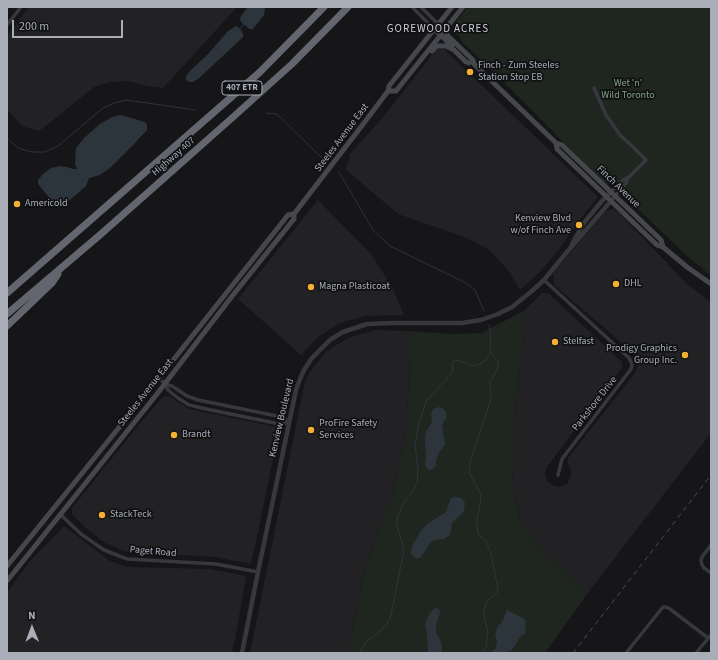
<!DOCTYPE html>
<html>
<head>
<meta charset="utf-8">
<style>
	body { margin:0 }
	#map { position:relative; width:718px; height:660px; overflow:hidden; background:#161618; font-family:"Source Sans 3",sans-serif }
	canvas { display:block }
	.frame { position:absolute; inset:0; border:8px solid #a8adb8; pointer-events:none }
	.north { position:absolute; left:12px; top:608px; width:40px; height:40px; -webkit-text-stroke:3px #111113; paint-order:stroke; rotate:359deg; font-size:11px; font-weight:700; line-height:16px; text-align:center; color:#a8adb8 }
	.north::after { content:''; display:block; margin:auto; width:14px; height:18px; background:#a8adb8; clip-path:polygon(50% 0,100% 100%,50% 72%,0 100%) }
	.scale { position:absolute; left:12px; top:20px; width:111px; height:18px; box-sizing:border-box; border:2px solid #a8adb8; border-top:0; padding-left:5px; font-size:12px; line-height:14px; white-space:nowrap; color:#a8adb8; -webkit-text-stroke:3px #111113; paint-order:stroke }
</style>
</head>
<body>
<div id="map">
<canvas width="718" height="660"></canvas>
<div class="frame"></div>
<div class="north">N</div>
<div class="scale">200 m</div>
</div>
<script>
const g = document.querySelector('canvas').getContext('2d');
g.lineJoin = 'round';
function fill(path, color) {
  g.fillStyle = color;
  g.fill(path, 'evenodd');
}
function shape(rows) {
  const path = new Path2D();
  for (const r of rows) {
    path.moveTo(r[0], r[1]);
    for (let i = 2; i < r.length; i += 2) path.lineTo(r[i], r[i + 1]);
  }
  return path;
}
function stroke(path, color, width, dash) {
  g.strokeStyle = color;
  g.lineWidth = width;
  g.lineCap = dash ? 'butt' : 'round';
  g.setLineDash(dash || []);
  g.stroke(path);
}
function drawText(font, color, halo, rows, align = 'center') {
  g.font = font + ' "Source Sans 3",sans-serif';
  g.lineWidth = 3.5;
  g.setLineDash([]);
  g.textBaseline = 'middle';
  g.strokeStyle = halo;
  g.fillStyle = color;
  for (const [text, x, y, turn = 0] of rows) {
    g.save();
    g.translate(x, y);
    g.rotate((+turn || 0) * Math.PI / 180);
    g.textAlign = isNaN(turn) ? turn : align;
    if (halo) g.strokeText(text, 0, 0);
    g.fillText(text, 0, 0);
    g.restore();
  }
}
const built = shape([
	[29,7,237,7,163,88,147,86,128,81,110,82,94,87,42,129,38,131,22,126,7,109,7,36],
	[440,49,444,49,598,197,579,221,560,248,540,272,520,290,508,270,488,249,467,238,398,214,345,169,350,158,350,154,384,116,435,51],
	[318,200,371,254,392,287,404,315,365,316,340,323,318,337,301,355,238,299],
	[613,209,618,212,687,284,711,302,711,433,587,594,545,553,520,521,512,485,516,398,524,337,524,311,542,293,548,293,622,362,622,368,547,467,545,473,547,481,551,484,554,486,559,487,567,484,571,476,571,472,570,468,568,464,568,458,635,373,637,368,638,364,637,359,635,354,554,285,553,273,605,212,609,210],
	[375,330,410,331,410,361,406,432,394,491,365,568,348,653,250,653,305,381,312,369,327,351,348,338],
	[169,396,189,409,277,427,279,431,251,564,216,557,128,552,105,543,86,528,72,514,72,508,141,422,163,397],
	[64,526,110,561,128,567,210,569,246,576,235,639,232,653,9,653,7,651,7,593,29,562]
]);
const green = shape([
	[468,7,711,7,711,276,685,254,612,184,608,184,605,183,565,144,526,104,461,41,460,37,453,31,453,28,454,24],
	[524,311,524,337,516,398,512,485,520,521,545,553,587,594,545,653,348,653,365,568,394,491,406,432,410,361,410,331,452,334,481,333]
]);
const water = shape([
	[248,7,265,7,264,15,253,29,249,29,247,27,242,23,240,20,241,16],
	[236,26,238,27,241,30,243,34,243,37,226,53,198,79,193,82,189,82,186,80,186,76,190,71,208,54,228,31],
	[121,115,145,122,147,125,147,130,135,143,110,168,100,175,89,178,86,186,63,206,58,206,52,201,38,184,38,180,43,174,51,168,60,166,67,167,73,169,77,169,75,164,76,148,84,138,100,124,112,117],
	[439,407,444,409,447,414,446,418,442,425,444,437,445,444,442,449,439,453,436,461,436,466,431,470,428,470,425,465,426,458,425,437,426,432,432,422,431,414,433,409],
	[455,497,462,498,465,503,464,511,452,523,450,535,444,539,435,540,430,543,421,557,417,559,411,554,412,546,421,531,427,524,446,512,451,498],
	[435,608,439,609,440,613,438,619,436,624,436,632,441,642,442,649,442,653,427,653,428,649,427,636,425,624,429,614],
	[507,610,523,618,526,621,525,634,520,637,512,650,504,653,490,653,496,648,497,641,495,635,498,626,502,622]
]);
const stream = shape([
	[240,29,244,24],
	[266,113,277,114,323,159],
	[7,138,18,148,32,152,45,152,58,146,103,108,114,103,126,100,196,110],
	[339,172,373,230,390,246,466,283,475,290,484,311],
	[360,653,363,646,368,640,377,634,387,624,391,615,404,550,397,525,397,518,404,502,412,493,417,483,418,469,415,445,418,427,426,401,452,373,453,361,457,360,475,366,485,361,490,353,491,333,489,325],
	[481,653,486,647,488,632,484,616,484,610,487,601,498,592,497,584,491,553,485,539,479,536,477,528,477,519,480,505,481,495,469,472,470,463,491,399,490,381,495,374,499,362,491,353]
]);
const minor = shape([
	[413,7,414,9,434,29],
	[421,7,438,24],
	[7,25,21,7],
	[594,88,606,115,620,135,633,147,646,160,628,178,623,180,611,192],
	[611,201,626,183,628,178],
	[544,280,629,358,631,362,632,365,631,369,628,373,562,459,558,475],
	[159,378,165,384,172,386,187,396,198,400,282,417,289,422],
	[165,384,168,390,178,398,189,405,211,410,280,424,289,422],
	[60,514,81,534,104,550,127,559,216,564,258,572],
	[711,545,702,557,701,560,702,565,704,568,711,573],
	[626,653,663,607,666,607,670,609,708,638],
	[696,653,711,635]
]);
const tertiary = shape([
	[572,244,583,224,601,202,611,192],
	[242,653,258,572,296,390,300,379,304,370,312,358,330,340,343,332,367,324,393,323,462,323,481,320,498,314,512,307,532,291,544,280,567,252,611,201]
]);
const secondary = shape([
	[438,24,448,36,473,60,474,64,556,143,562,145,661,240,663,247],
	[434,29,452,46],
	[432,51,437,46,446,46,454,50,466,62,469,63],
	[388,91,396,91,463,7],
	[556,143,557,149,638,227,657,245,663,247,687,267,711,284],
	[7,566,159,378,288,215,294,214],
	[7,581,157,394,233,295,294,219,294,214,364,123,388,91,389,86,452,7]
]);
const motorway = shape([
	[7,293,260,72,324,7],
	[7,314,101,234,232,118,292,64,348,7],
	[7,326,52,283,58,274]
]);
const rail = shape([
	[573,653,711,475]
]);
const markers = [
	[470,72,4,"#f2b134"],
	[17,204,4,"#f2b134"],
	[579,225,4,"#f2b134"],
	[616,284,4,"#f2b134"],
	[311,287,4,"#f2b134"],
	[555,342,4,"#f2b134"],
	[685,355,4,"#f2b134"],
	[311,430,4,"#f2b134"],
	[174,435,4,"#f2b134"],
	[102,515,4,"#f2b134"]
];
const shields = [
	[242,88,40]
];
const shieldNames = [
	["407 ETR",242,88]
];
const poiNames = [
	["Finch - Zum Steeles",478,66],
	["Station Stop EB",478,78],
	["Americold",25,204],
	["Kenview Blvd",571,219,"right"],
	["w/of Finch Ave",571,231,"right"],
	["DHL",624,284],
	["Magna Plasticoat",319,287],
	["Stelfast",563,342],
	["Prodigy Graphics",677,349,"right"],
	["Group Inc.",677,361,"right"],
	["ProFire Safety",319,424],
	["Services",319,436],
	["Brandt",182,435],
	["StackTeck",110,515]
];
const parkNames = [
	["Wet 'n'",628,84],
	["Wild Toronto",628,96]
];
const streetNames = [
	["Steeles Avenue East",342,138,-53],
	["Highway 407",174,157,-41],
	["Finch Avenue",618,187,44],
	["Steeles Avenue East",146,393,-52],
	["Parkshore Drive",595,404,-52],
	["Kenview Boulevard",282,418,-77],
	["Paget Road",153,552,5]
];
const neighbourhoodNames = [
	["GOREWOOD ACRES",438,30]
];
fill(built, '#222225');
fill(green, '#1e261f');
fill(water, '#2c353c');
stroke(stream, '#2c353c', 1);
stroke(minor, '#37383d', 3.5);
stroke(tertiary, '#37383d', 4.5);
stroke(secondary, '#45474d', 5);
stroke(motorway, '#63666e', 7);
stroke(rail, '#4a4c52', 1, [5, 4]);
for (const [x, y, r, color] of markers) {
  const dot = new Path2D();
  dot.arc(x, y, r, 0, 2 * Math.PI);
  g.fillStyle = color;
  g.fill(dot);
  stroke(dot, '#111113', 1.5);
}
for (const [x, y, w] of shields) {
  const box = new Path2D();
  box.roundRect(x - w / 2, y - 7, w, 14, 3);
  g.fillStyle = '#111113';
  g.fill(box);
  stroke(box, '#a8adb8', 1);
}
drawText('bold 9px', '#a8adb8', null, shieldNames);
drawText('10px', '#a8adb8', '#111113', poiNames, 'left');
drawText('10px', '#7fa381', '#111113', parkNames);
drawText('10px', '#a8adb8', '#111113', streetNames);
g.letterSpacing = '1px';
drawText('11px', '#c9ccd4', '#111113', neighbourhoodNames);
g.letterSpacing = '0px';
</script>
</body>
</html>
